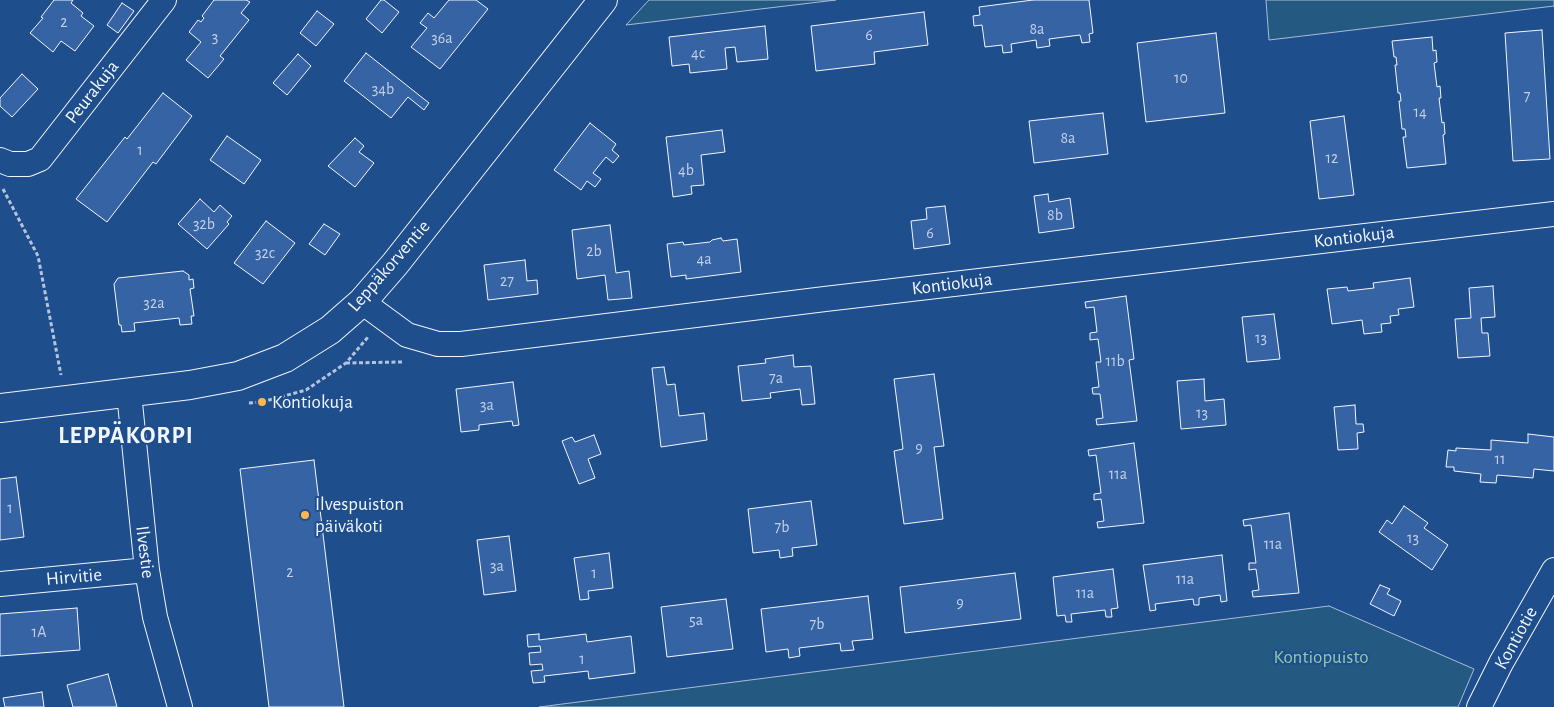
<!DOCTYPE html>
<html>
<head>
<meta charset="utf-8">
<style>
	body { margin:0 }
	canvas { display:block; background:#1f4e8c }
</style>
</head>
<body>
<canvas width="1554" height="707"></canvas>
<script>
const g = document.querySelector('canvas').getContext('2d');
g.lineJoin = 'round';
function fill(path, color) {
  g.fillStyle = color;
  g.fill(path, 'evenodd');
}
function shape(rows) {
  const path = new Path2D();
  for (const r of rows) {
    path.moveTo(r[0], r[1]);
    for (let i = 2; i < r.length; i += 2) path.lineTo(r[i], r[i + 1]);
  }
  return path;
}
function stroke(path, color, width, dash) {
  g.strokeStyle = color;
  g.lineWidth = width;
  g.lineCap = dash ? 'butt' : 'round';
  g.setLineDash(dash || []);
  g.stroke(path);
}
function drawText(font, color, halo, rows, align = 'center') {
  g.font = font + ' "Alegreya Sans",sans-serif';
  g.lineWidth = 4;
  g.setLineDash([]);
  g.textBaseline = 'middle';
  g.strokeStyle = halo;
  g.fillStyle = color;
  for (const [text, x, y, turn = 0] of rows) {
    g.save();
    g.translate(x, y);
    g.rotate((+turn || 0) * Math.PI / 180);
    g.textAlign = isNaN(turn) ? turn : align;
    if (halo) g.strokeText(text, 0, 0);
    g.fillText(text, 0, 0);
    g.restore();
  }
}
const green = shape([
	[649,0,836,0,626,25,649,0],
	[1266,0,1554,0,1554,6,1269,40,1266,0],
	[1329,606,1474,669,1458,707,539,707,1329,606]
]);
const building = shape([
	[54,0,73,0,71,3,83,13,81,16,94,26,75,51,61,41,53,52,30,33,43,18,41,17,54,0],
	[214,0,246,0,250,2,241,13,249,20,220,56,224,59,208,78,186,60,201,42,189,32,198,20,201,22,204,18,202,16,214,0],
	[381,0,384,0,399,12,382,33,366,19,381,0],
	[449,0,476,0,488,9,440,69,411,47,427,28,420,23,428,13,434,18,449,0],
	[1033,0,1089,0,1093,33,1089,34,1090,42,1082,43,1080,35,1049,39,1050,46,1037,48,1036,40,1011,44,1012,52,1003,53,1002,45,985,47,982,25,974,26,973,16,980,15,979,7,1033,0],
	[122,3,134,11,118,33,107,25,122,3],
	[317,11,334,24,316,46,300,33,317,11],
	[924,12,928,45,874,52,875,64,816,71,811,26,924,12],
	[765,26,768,59,737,62,735,47,725,48,727,69,690,73,689,64,672,66,669,37,765,26],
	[1542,30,1550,159,1513,161,1505,33,1542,30],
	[1216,33,1225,113,1146,122,1137,43,1216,33],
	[1432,37,1433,51,1436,50,1437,62,1434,63,1437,87,1440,86,1441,98,1439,98,1442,123,1444,122,1445,134,1443,135,1446,164,1407,168,1403,137,1406,137,1405,129,1402,129,1399,101,1401,101,1400,93,1398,93,1395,65,1397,65,1396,57,1394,57,1392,41,1432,37],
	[366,53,429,103,424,110,408,97,391,118,344,81,366,53],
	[298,54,311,66,287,95,273,83,298,54],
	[22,74,38,89,12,117,0,106,0,98,22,74],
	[163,93,192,116,156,164,153,162,107,222,76,199,125,137,127,139,163,93],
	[1103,113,1108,154,1034,163,1029,121,1103,113],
	[1344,116,1354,195,1319,199,1310,121,1344,116],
	[590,123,616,144,612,150,619,156,613,163,606,157,593,173,601,179,595,187,587,181,581,190,554,170,590,123],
	[722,130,725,152,701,155,704,185,691,186,692,194,673,197,666,137,722,130],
	[227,136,261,160,244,184,210,160,227,136],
	[355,138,364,146,359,152,374,163,355,187,328,166,355,138],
	[1048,194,1049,202,1070,198,1074,228,1039,233,1034,196,1048,194],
	[200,199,214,212,220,205,232,216,227,222,229,224,207,249,178,224,200,199],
	[945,206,950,244,914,249,911,221,927,219,926,208,945,206],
	[266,221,295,243,263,284,234,263,266,221],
	[324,224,340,234,325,255,309,244,324,224],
	[610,225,616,273,629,271,632,298,608,300,605,275,577,279,572,230,610,225],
	[721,238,723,241,737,239,741,272,686,279,686,275,671,277,667,244,683,242,684,245,710,242,712,240,721,238],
	[525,260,527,281,537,280,538,294,488,300,484,265,525,260],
	[183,271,189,275,189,280,193,279,194,288,190,289,194,316,191,316,192,324,180,325,179,318,134,323,135,331,122,332,121,325,119,325,114,284,118,278,183,271],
	[1410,278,1414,307,1398,309,1399,315,1390,316,1391,323,1381,324,1382,332,1364,334,1362,320,1332,324,1327,289,1347,287,1348,291,1374,288,1373,283,1410,278],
	[1493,286,1495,317,1481,318,1482,333,1488,333,1490,356,1458,358,1455,319,1471,318,1469,288,1493,286],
	[1126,296,1134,359,1129,360,1137,421,1097,425,1096,419,1103,418,1100,394,1093,394,1092,388,1099,387,1096,362,1101,362,1098,339,1090,340,1090,333,1097,332,1094,307,1086,308,1085,302,1126,296],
	[1274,314,1280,359,1247,362,1242,317,1274,314],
	[793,355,794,367,811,366,815,404,802,405,800,389,770,393,771,398,742,401,738,366,766,363,765,359,793,355],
	[664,367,667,385,675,384,679,416,704,413,707,440,661,447,652,368,664,367],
	[934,374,944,446,934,447,943,519,904,524,894,451,903,449,894,379,934,374],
	[1204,379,1205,401,1224,399,1226,425,1181,429,1177,381,1204,379],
	[513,382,519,425,513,426,512,421,479,425,479,430,461,432,456,389,513,382],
	[1355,405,1356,424,1363,424,1364,432,1357,433,1358,449,1338,450,1334,407,1355,405],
	[1528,434,1554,437,1554,471,1534,469,1533,478,1497,475,1496,483,1480,482,1481,474,1454,471,1454,467,1446,467,1448,450,1456,451,1456,448,1491,450,1491,440,1528,443,1528,434],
	[594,435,601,454,588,459,595,478,579,484,562,441,572,437,575,442,594,435],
	[1134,443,1144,523,1098,528,1097,522,1104,521,1101,499,1094,500,1094,494,1101,493,1096,455,1089,456,1088,450,1134,443],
	[314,460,344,707,269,707,240,469,314,460],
	[16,477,24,537,0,540,0,479,16,477],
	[811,501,817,545,792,548,793,556,780,558,779,550,753,553,748,509,811,501],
	[1404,506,1428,523,1424,528,1448,545,1432,570,1379,532,1387,520,1392,524,1404,506],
	[1289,513,1299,593,1253,597,1252,591,1259,590,1256,569,1249,570,1249,563,1256,563,1251,525,1244,526,1243,520,1289,513],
	[509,536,516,591,484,595,477,540,509,536],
	[609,553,613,588,588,591,589,599,580,600,574,558,609,553],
	[1222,555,1227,601,1221,602,1220,595,1199,598,1199,605,1194,605,1193,599,1155,604,1156,610,1150,611,1143,565,1222,555],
	[1113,569,1118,608,1111,609,1112,617,1106,617,1105,610,1071,614,1072,622,1066,622,1065,615,1057,616,1053,577,1113,569],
	[1015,573,1021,619,905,633,900,587,1015,573],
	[1380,585,1390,589,1387,594,1401,601,1394,616,1370,604,1380,585],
	[868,596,873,639,852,641,854,650,841,651,840,643,799,648,800,656,789,658,788,649,766,652,761,609,868,596],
	[726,599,733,649,667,657,661,607,726,599],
	[77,608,80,650,0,656,0,614,77,608],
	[539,634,539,640,586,634,587,642,631,636,635,673,589,679,588,671,544,676,545,682,533,683,531,671,543,670,542,664,530,665,529,653,541,652,540,646,528,647,527,635,539,634],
	[108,674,117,707,73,707,67,685,108,674],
	[42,692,44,707,5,707,3,698,42,692]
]);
const path = shape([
	[3,189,38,256,61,375],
	[346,363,402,362],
	[249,403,262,402,306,390,346,363,368,337]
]);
const minor = shape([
	[0,160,10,164,28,164,40,159,164,0],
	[362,302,407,335,438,344,461,344,825,299,1554,214],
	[129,393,147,570,155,617,180,707],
	[0,584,147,570],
	[1479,707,1501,663,1554,570]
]);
const tertiary = shape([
	[0,408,190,385,238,376,285,358,330,330,362,302,395,264,603,0]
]);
const markers = [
	[262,402,5,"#ffb74d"],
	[305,515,5,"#ffb74d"]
];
const numberNames = [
	["2",64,22],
	["8a",1037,29],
	["6",869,35],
	["3",215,37],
	["36a",442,38],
	["4c",698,53],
	["10",1181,78],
	["34b",383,89],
	["7",1527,96],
	["14",1420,112],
	["8a",1068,138],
	["1",140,150],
	["12",1332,158],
	["4b",686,170],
	["8b",1055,215],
	["32b",204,224],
	["6",930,233],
	["2b",594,251],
	["32c",265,253],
	["4a",704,259],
	["27",507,281],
	["32a",154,303],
	["13",1261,338],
	["11b",1115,361],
	["7a",776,378],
	["3a",487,405],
	["13",1202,413],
	["9",919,448],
	["11",1500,459],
	["11a",1118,474],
	["1",10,508],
	["7b",782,527],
	["13",1413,538],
	["11a",1273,544],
	["3a",497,566],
	["2",290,572],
	["1",594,573],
	["11a",1185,579],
	["11a",1085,593],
	["9",960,603],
	["5a",696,620],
	["7b",817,624],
	["1A",39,632],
	["1",582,659]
];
const streetNames = [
	["Peurakuja",92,92,-52],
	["Kontiokuja",1354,237,-7],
	["Leppäkorventie",389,266,-49],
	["Kontiokuja",952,284,-7],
	["Ilvestie",145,552,83],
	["Hirvitie",74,577,-5],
	["Kontiotie",1516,638,-61]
];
const poiNames = [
	["Kontiokuja",272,402],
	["Ilvespuiston",315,504],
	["päiväkoti",315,526]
];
const parkNames = [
	["Kontiopuisto",1321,657]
];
const districtNames = [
	["LEPPÄKORPI",126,436]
];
fill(green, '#245a82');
stroke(green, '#a8bbd7', 1);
fill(building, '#3563a3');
stroke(building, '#f2f6ff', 1);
stroke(minor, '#f2f6ff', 26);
stroke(tertiary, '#f2f6ff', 30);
stroke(path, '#b3c4dc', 3, [4, 2.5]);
stroke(minor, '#1f4e8c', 24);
stroke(tertiary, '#1f4e8c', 28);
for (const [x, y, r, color] of markers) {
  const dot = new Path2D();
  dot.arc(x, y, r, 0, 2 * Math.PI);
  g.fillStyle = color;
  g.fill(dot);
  stroke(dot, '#1f4e8c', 2);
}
drawText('16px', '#c3d1e8', null, numberNames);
drawText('19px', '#f2f6ff', '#1f4e8c', streetNames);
drawText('19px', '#f2f6ff', '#1f4e8c', poiNames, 'left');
drawText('19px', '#97c8a6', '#1f4e8c', parkNames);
g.letterSpacing = '1px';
drawText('bold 24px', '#f2f6ff', '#1f4e8c', districtNames);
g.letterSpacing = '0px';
</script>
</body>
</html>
